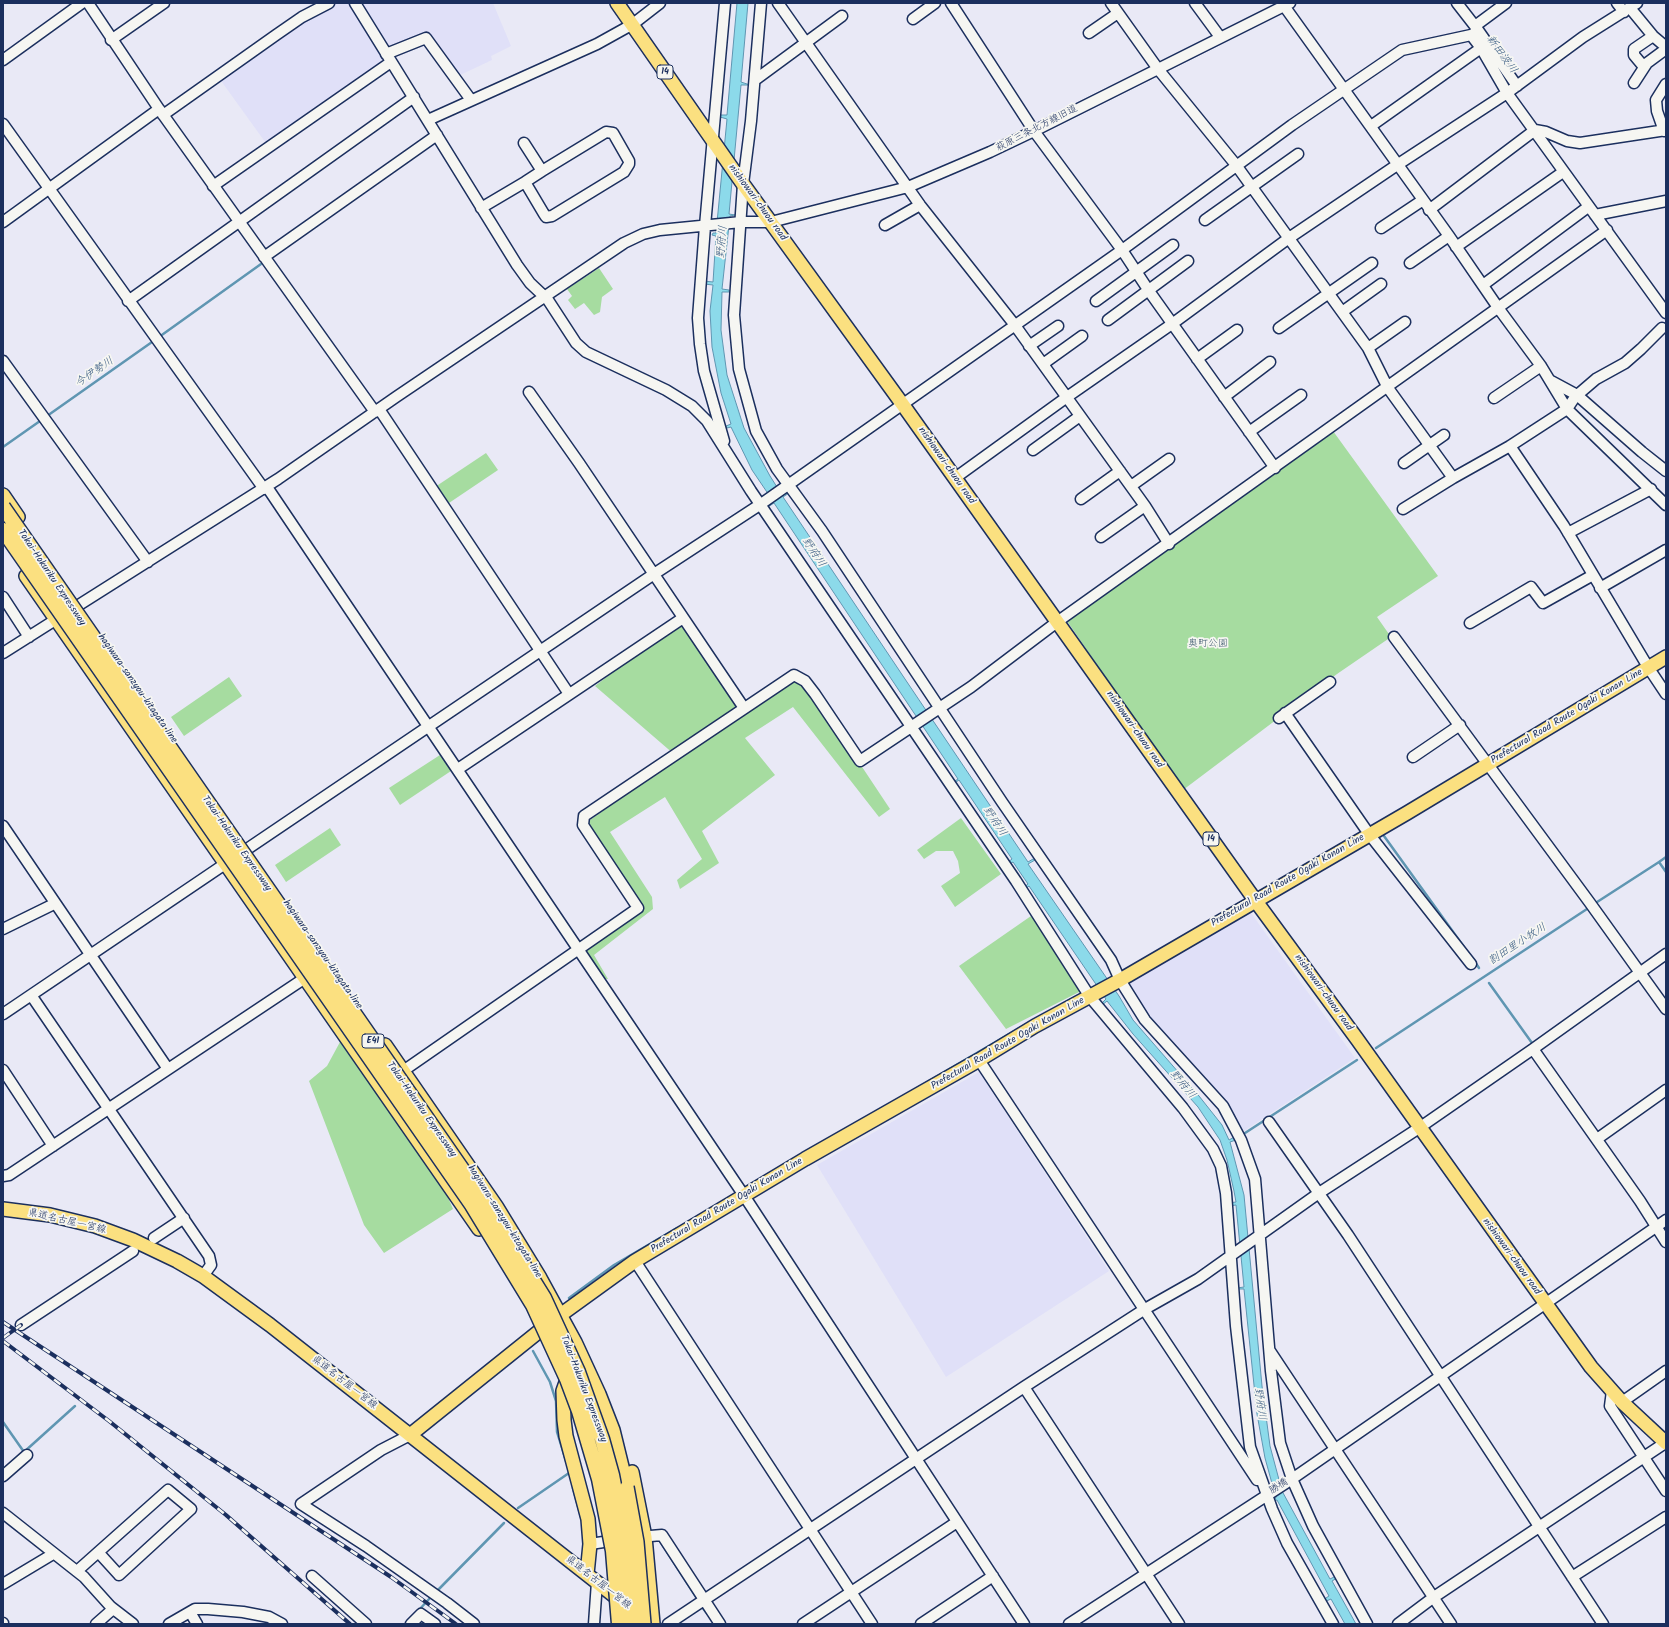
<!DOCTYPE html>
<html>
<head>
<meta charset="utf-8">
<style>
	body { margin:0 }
	#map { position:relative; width:1669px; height:1627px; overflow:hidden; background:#e9e9f6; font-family:Kalam,sans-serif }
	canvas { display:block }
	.frame { position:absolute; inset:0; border:4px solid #1b2f5e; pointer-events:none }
</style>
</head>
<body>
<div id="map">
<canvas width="1669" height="1627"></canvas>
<div class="frame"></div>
</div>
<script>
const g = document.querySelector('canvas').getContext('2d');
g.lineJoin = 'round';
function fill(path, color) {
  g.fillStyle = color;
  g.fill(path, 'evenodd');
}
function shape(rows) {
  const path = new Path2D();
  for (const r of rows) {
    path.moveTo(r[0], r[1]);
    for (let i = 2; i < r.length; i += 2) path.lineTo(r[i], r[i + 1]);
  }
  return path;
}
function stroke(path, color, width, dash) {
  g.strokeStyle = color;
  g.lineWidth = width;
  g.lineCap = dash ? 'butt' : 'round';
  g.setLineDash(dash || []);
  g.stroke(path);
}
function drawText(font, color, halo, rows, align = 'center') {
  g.font = font + ' Kalam,"Klee One",sans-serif';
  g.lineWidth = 3.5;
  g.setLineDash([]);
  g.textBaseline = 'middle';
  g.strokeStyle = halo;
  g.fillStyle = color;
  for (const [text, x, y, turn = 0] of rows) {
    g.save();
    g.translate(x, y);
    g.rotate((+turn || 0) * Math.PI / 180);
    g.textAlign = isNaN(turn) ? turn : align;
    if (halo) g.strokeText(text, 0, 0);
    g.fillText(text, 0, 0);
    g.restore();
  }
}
const built = shape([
	[334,3,349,3,383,60,382,63,268,146,219,78,303,20],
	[359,3,493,3,511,46,491,56,492,60,456,77,427,35,388,50],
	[1251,913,1355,1058,1244,1131,1221,1099,1147,1019,1127,985,1246,914],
	[979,1072,1109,1271,946,1377,817,1165]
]);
const green = shape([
	[599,268,613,289,602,297,600,312,594,315,584,303,575,309,568,300,572,296,567,289],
	[1333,431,1438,576,1377,617,1391,637,1337,674,1183,790,1067,621],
	[486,453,498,470,446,505,432,489],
	[683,618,742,705,675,755,595,686],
	[229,677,242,696,184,736,171,717],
	[791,677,805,681,890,809,879,817,793,707,745,738,775,775,702,831,719,863,680,889,677,880,702,859,665,797,610,832,652,897,653,909,594,955,608,979,605,979,582,955,638,908,583,825],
	[440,755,451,771,400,805,389,788],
	[961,818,1001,874,955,907,941,886,960,873,958,861,953,851,936,851,924,859,917,850],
	[330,828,341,845,286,882,275,865],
	[1031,916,1085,989,1006,1029,959,966],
	[340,1042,444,1188,453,1209,384,1253,364,1225,309,1081,327,1066]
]);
const water = shape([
	[737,3,748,3,741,82,750,85,741,85,729,214,735,215,730,216,722,289,729,290,729,292,722,292,721,330,727,375,744,428,770,476,782,495,787,491,789,493,783,497,907,682,1028,862,1033,859,1035,860,1028,864,1119,996,1133,1020,1199,1096,1222,1125,1229,1140,1243,1132,1245,1137,1230,1142,1244,1195,1262,1386,1270,1446,1282,1491,1330,1579,1336,1576,1337,1578,1332,1581,1356,1624,1345,1624,1331,1599,1324,1602,1323,1600,1329,1596,1277,1500,1270,1502,1270,1501,1276,1498,1265,1458,1257,1414,1244,1289,1238,1289,1237,1288,1244,1287,1236,1205,1229,1206,1228,1203,1236,1202,1234,1191,1227,1160,1220,1140,1198,1107,1133,1034,1107,1001,1101,1006,1100,1005,1106,999,1029,886,1024,890,1023,888,1028,884,1013,862,1008,865,1007,863,1012,859,959,780,953,784,952,783,958,779,774,503,768,507,767,505,773,501,752,470,731,427,727,428,726,426,731,424,721,393,712,347,710,311,713,285,704,284,704,281,713,282,716,236,712,235,713,233,716,233,727,119,720,117,720,115,727,115,737,3]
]);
const stream = shape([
	[159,337,261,264],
	[47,416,152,342],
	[3,447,40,421],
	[1384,836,1464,947],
	[1659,862,1666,857],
	[1594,904,1659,862,1666,872],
	[1475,962,1479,968],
	[1489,983,1532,1043],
	[1062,1004,1075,997],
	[1376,1048,1590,907],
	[917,1088,1028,1023],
	[1242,1135,1357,1060],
	[569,1298,614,1265,677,1228],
	[533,1351,550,1382,556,1401,557,1432,566,1461],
	[3,1422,24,1452,75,1406],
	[573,1488,582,1521],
	[518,1508,569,1473],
	[660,1541,698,1600],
	[436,1592,504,1523],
	[701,1606,710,1617],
	[418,1611,430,1598]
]);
const minor = shape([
	[88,3,159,109,375,412],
	[355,3,517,265,530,283,548,300,576,343,586,352,666,390,692,406,707,421,751,491,1016,881,1090,997,1183,1108,1213,1149,1221,1166,1226,1193,1236,1326,1250,1447,1272,1509,1287,1543,1333,1624],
	[761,3,751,121,743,184,734,315,739,369,756,431,777,469,822,531,1002,802,1111,960,1120,980,1145,1020,1223,1106,1241,1140,1255,1179,1271,1371,1280,1443,1292,1479,1313,1526,1367,1624],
	[778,3,920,205,1014,324,1145,506,1169,544],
	[951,3,1034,131,1122,250,1149,291,1275,468],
	[1111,3,1158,69,1236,165,1342,312,1368,348,1388,388,1453,478],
	[1195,3,1220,37],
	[1282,3,1449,236,1499,309,1541,366,1567,409,1666,505],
	[1457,3,1478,30,1474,33],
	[1617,3,1624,12],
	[1630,8,1653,36,1666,47],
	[913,19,935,3],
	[1475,26,1506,3],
	[1478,30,1517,86],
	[1089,33,1118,13],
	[111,40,164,3],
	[386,54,426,38,471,100],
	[3,60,82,3],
	[1644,67,1634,55,1634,49,1653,36],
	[755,80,842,16],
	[1634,83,1647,63,1666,49],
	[163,115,276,35,302,17,329,3],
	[428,120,597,44,633,24,660,3],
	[3,124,264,489],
	[1371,126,1481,48],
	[1664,131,1657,111,1656,100,1666,84],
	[524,143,542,171],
	[213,186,391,62],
	[481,208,525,182,542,171,606,132,613,133,629,161,629,164,624,172,552,216,546,217,544,214,525,182],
	[1429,210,1535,130,1546,132,1567,141,1580,143,1666,130],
	[1595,215,1666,201],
	[1205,220,1298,154],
	[3,222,159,109],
	[885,225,920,205],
	[1381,228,1423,200],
	[1456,247,1563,172],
	[264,257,437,135],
	[1410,263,1449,236],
	[1483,285,1588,207],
	[128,301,414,97],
	[1096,301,1173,245],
	[1342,312,1381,284],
	[1108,320,1188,261],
	[1279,328,1372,263],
	[1029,346,1058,326],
	[1368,348,1405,322],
	[1197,359,1237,330],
	[3,361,148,562],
	[1043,364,1082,336],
	[1551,381,1577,395,1642,452,1666,471],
	[529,392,579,463,744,708],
	[1224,397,1270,362],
	[1494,398,1541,366],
	[379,409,569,694],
	[1249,432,1301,395],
	[724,441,704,371,700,344,698,318,705,226,725,3],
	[1510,446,1564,526,1648,667,1666,694],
	[1033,450,1080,416],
	[1404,463,1444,435],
	[955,478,1067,397,1172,324,1289,238,1397,165,1507,93,1583,37,1637,3],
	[1131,486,1169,459],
	[267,487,745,1197,1024,1624],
	[1081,499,1120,471],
	[1403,509,1453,478,1510,446,1567,409,1575,397,1596,379,1625,363,1641,349,1662,328],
	[1568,533,1651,489],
	[1101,537,1145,506],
	[1600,588,1666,550],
	[3,597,29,637],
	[1470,623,1531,587,1543,603,1593,575],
	[1394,637,1590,903,1666,1009],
	[3,653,278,479,396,397,624,243,643,234,660,230,741,222,771,222,908,187,990,152,1034,131,1290,3],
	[1285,713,1369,834,1471,964],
	[1279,718,1330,682],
	[1413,757,1460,725],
	[458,769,683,618],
	[3,826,168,1069],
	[3,929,54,904],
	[31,995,209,1256,211,1265,203,1276],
	[3,1014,654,574,761,504,1122,250,1292,125,1402,50,1471,35,1481,48,1507,93,1666,313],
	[1533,1049,1640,1201,1666,1242],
	[979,1060,1257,1480],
	[3,1070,53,1146],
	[403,1071,638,908,583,825,584,816,794,675,805,681,815,694,860,761,971,687,1057,622,1607,230],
	[1269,1122,1348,1235,1603,1624],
	[1597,1139,1666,1090],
	[3,1176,9,1175,305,978],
	[154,1238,184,1218],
	[635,1261,872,1624],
	[21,1325,133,1251],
	[1270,1351,1451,1624],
	[1024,1387,1179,1624],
	[1612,1391,1610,1406,1666,1491],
	[1622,1402,1666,1371],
	[410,1435,381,1450,301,1504,366,1546,447,1603,474,1624],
	[3,1476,27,1455],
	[3,1513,84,1577,111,1607,133,1624],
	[639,1537,662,1535,720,1624],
	[590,1544,617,1540],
	[77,1571,168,1490,191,1509,119,1575,99,1553],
	[312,1576,366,1624],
	[1572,1577,1666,1517],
	[3,1584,53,1554],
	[190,1612,197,1624],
	[3,1623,3,1624],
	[96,1624,113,1609],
	[169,1624,195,1609,208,1609,243,1612,269,1617,282,1624],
	[411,1624,421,1614,435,1624],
	[594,1624,597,1582],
	[668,1624,1024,1387,1145,1309,1198,1279,1319,1193,1419,1128,1533,1049,1666,954],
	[803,1624,957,1522],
	[921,1624,993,1576],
	[1069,1624,1292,1479,1666,1220],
	[1398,1624,1434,1597,1665,1443]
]);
const major = shape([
	[617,3,743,184,903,405,1255,900,1357,1039,1591,1367,1622,1402,1666,1443],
	[3,495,18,517],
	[26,576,479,1229],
	[385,1045,496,1206,540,1278,575,1342,599,1394,613,1430,627,1487],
	[3,1209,50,1215,95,1226,133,1240,177,1261,203,1276,270,1325,622,1602],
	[569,1374,563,1391,564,1420,566,1436,588,1519,590,1544,587,1574],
	[410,1435,552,1321,635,1261,805,1159,979,1060,1035,1026,1120,980,1407,813,1666,657],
	[632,1472,645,1537,653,1624]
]);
const rail = shape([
	[3,1322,391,1577,456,1624],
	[3,1338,21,1325],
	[3,1341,109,1421,226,1515,350,1624]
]);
const majorBridge = shape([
	[627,1487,637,1542,644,1624]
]);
const highwayBridge = shape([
	[3,507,482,1198,544,1298,578,1372,602,1439,612,1475,626,1547,632,1624],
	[3,530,472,1205,533,1305,567,1379,579,1411,599,1479,613,1551,619,1624]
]);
const shields = [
	[665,72,16],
	[1211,839,16],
	[373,1041,22]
];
const shieldNames = [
	["14",665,72],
	["14",1211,839],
	["E41",373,1041]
];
const streetNames = [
	["萩原三条北方線旧道",1037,129,-27],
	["nishiowari-chuou road",757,203,54],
	["nishiowari-chuou road",946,466,55],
	["Tokai-Hokuriku Expressway",51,578,56],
	["hagiwara-sanzyou-kitagata line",137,689,55],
	["Prefectural Road Route Ogaki Konan Line",1567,717,-31],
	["nishiowari-chuou road",1134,730,55],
	["Tokai-Hokuriku Expressway",236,844,55],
	["Prefectural Road Route Ogaki Konan Line",1288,881,-30],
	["hagiwara-sanzyou-kitagata line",322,955,55],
	["nishiowari-chuou road",1323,993,54],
	["Prefectural Road Route Ogaki Konan Line",1008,1044,-30],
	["Tokai-Hokuriku Expressway",421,1110,55],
	["Prefectural Road Route Ogaki Konan Line",727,1206,-31],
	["県道名古屋一宮線",67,1222,13],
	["hagiwara-sanzyou-kitagata line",504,1222,58],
	["nishiowari-chuou road",1511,1257,54],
	["県道名古屋一宮線",344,1383,38],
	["Tokai-Hokuriku Expressway",583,1389,69],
	["勝橋",1279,1487,-33],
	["県道名古屋一宮線",598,1583,38]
];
const parkNames = [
	["奥町公園",1208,644]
];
const waterNames = [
	["新田波川",1501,55,54],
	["野府川",723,242,-85],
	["今伊勢川",95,373,-35],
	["野府川",813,553,56],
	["野府川",994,822,56],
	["割田里小牧川",1518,945,-33],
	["野府川",1182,1085,50],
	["野府川",1259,1404,82]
];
fill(built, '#e0e0f8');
fill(green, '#a6dca0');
fill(water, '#8cdaea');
stroke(water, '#5f96b2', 1);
stroke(stream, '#5f96b2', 2.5);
stroke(minor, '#1b2f5e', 13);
stroke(major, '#1b2f5e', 16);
stroke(minor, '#f6f6f2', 10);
stroke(major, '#fbe080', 13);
stroke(rail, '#1b2f5e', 4);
stroke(rail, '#f6f6f2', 2.5, [8]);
stroke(majorBridge, '#1b2f5e', 16, []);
stroke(highwayBridge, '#1b2f5e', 17, []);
stroke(majorBridge, '#fbe080', 13);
stroke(highwayBridge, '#fbe080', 14);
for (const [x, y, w] of shields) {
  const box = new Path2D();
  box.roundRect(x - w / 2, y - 7, w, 14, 3);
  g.fillStyle = '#f6f6f2';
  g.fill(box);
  stroke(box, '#1b2f5e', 1);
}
drawText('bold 9px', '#1b2f5e', null, shieldNames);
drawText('10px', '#1b2f5e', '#f6f6f2', streetNames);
drawText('10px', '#3e5a6e', '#f6f6f2', parkNames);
drawText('italic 11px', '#375a81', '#f6f6f2', waterNames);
</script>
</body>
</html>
